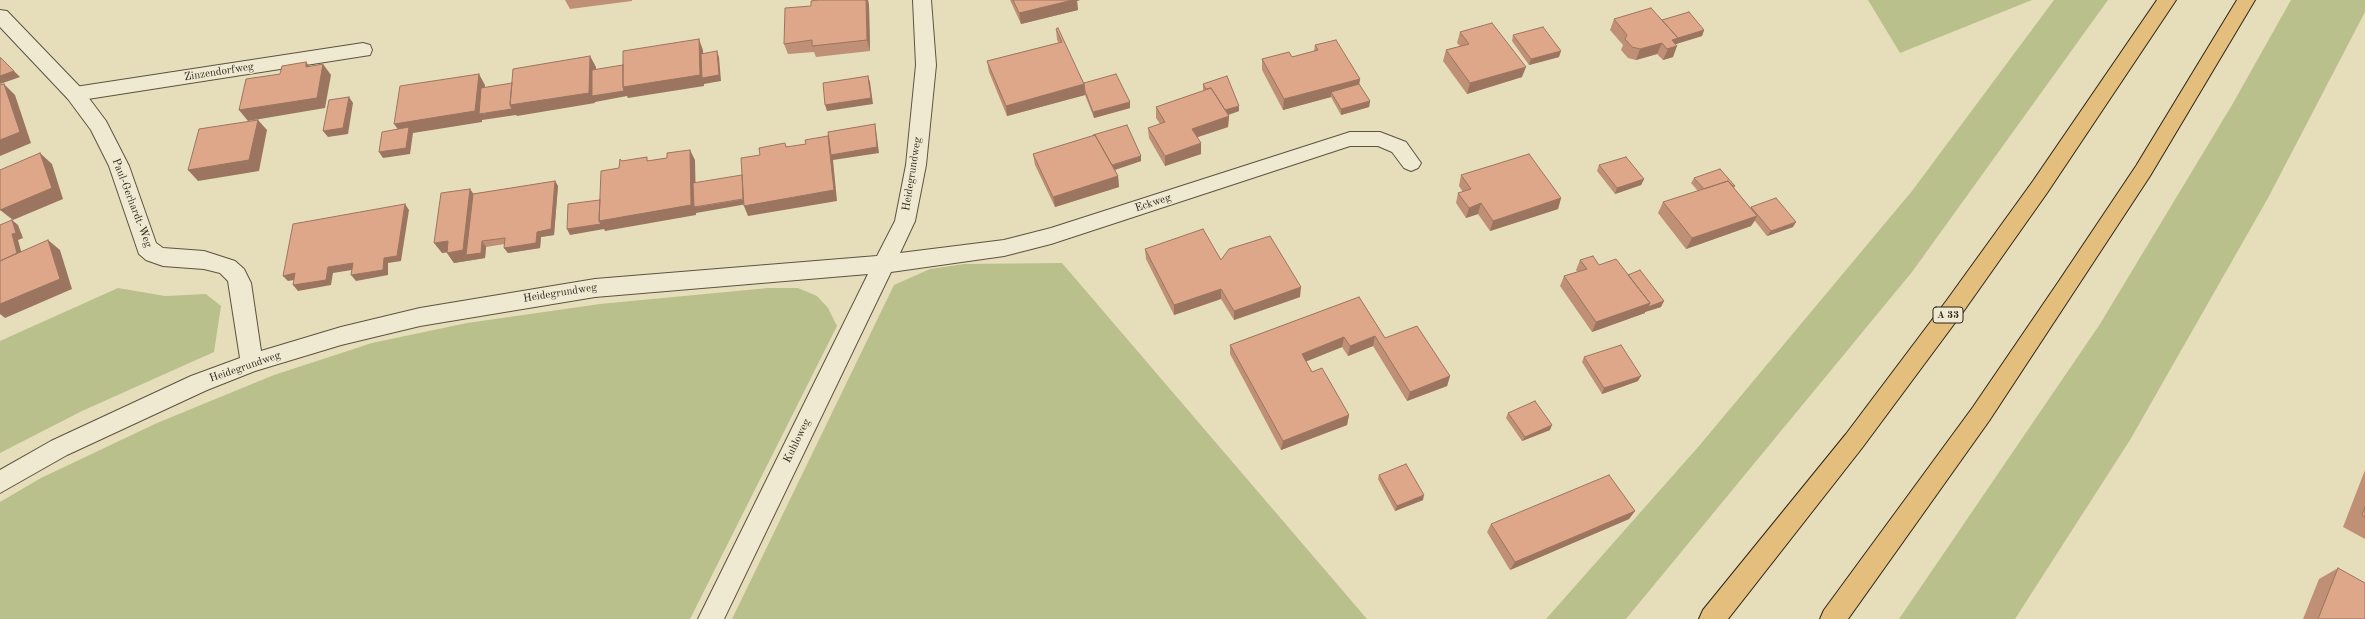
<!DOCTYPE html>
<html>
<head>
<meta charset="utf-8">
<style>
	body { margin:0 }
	canvas { display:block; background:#e6ddba }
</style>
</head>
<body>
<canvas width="2365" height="619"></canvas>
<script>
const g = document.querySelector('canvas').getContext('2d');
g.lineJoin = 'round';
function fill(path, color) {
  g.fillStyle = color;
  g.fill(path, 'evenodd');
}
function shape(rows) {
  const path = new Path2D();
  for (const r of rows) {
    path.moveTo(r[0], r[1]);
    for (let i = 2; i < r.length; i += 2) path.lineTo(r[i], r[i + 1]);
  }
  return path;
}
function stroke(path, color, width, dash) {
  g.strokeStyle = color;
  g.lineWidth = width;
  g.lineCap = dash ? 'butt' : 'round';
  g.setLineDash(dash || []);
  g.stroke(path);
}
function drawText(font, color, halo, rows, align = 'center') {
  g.font = font + ' "Old Standard TT",serif';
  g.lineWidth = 3;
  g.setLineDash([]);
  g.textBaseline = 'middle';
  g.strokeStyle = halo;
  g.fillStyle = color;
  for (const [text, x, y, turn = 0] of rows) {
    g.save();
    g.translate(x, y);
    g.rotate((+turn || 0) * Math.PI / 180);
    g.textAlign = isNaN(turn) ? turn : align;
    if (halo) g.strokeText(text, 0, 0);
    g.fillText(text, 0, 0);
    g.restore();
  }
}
const green = shape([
	[1868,0,2032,0,1900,53],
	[2054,0,2108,0,1912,272,1626,619,1546,619,1699,446,1912,191],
	[2291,0,2365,0,2365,12,2268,198,2130,440,2015,619,1899,619,2100,324,2232,105],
	[1062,263,1367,619,732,619,894,285,930,269,964,264],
	[118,288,165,296,206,294,221,306,214,352,82,411,0,453,0,341],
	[768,288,798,288,817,296,828,308,837,326,690,619,0,619,0,502,41,478,157,423,274,375,372,343,467,323,600,304]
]);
const lane = shape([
	[363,43,370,45,372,50,370,55,75,101,68,99,65,94,68,89,75,87,363,43]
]);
const street = shape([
	[913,0,931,0,936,65,926,165,915,221,900,253,1004,240,1051,228,1350,132,1380,132,1406,142,1421,163,1418,168,1411,171,1404,168,1392,152,1378,146,1350,146,1051,244,1004,256,891,272,724,619,698,619,868,274,595,297,420,326,341,345,255,371,207,390,67,455,0,493,0,470,51,441,191,376,240,358,228,281,220,273,204,269,163,266,146,260,139,254,109,166,91,130,68,99,0,27,0,10,7,11,82,89,106,121,129,166,156,243,163,248,204,251,235,261,244,269,251,283,261,351,341,327,420,308,595,279,877,256,895,221,906,165,916,65,913,0]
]);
const highway = shape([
	[2157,0,2176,0,2047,193,1963,312,1862,448,1728,619,1699,619,1703,610,1846,434,1947,300,2033,181,2157,0],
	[2237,0,2255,0,2150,176,1989,421,1848,619,1820,619,1824,610,1973,407,2059,281,2136,166,2237,0]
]);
const wall = shape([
	[565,0,632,0,632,1,570,9],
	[817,0,868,0,869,6,870,51,816,57,814,52,788,54,784,44,811,6],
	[1010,0,1080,0,1077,1,1078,10,1021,24],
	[1614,19,1662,20,1704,30,1702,36,1676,44,1673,57,1663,60,1657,54,1636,60,1628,58,1621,50,1623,45,1610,30],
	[1056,29,1084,83,1130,102,1130,108,1094,118,1085,95,1007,116,989,72,987,61,1059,43,1057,40],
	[1460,32,1522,77,1467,94,1443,61,1446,50,1460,46,1457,43],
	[1513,35,1559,57,1529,65,1512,41],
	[1315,45,1360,79,1359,84,1370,101,1369,107,1341,115,1331,97,1283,110,1262,70,1262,59,1292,57,1314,51],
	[1203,84,1239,111,1228,115,1229,116,1228,127,1197,137,1201,154,1165,166,1149,138,1148,128,1160,124,1156,118,1156,107,1203,91],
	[1093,135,1141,156,1141,161,1115,170,1118,176,1119,187,1055,207,1035,165,1033,154,1093,136],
	[1599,165,1644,179,1641,185,1615,194,1597,171],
	[1461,175,1561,198,1558,209,1490,231,1478,214,1466,218,1456,203,1458,193,1463,192,1459,186],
	[1694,178,1735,186,1734,188,1750,208,1751,207,1793,227,1767,236,1755,221,1751,226,1686,249,1658,213,1663,202,1698,191,1691,183],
	[555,181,558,186,554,235,541,237,540,248,508,253,504,248,505,244,486,247,485,258,454,263,447,253,447,252,442,253,470,189,473,194],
	[1145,249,1221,260,1300,297,1234,320,1221,299,1174,315,1146,259],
	[1580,260,1599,265,1628,275,1661,307,1645,312,1645,313,1592,332,1560,286,1564,276,1577,272,1576,270],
	[1359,297,1385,338,1450,376,1447,386,1407,401,1373,346,1348,356,1342,347,1306,361,1312,372,1349,415,1347,425,1281,450,1230,354,1230,345],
	[1584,357,1638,381,1602,394,1582,362],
	[1508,413,1550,430,1522,441,1506,418],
	[2365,470,2365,539,2343,527],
	[1379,475,1423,500,1395,511,1378,479],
	[1635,511,1629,519,1510,570,1487,532,1491,524],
	[2338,568,2365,619,2303,619,2319,579]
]);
const shadedWall = shape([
	[866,0,868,0,869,6,870,51,867,40],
	[1073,0,1080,0,1077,1,1078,10,1021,24,1019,13],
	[1704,30,1702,36,1676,44,1674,47,1677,46,1673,57,1663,60,1672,40],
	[699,39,703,50,704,78,717,51,719,57,721,81,704,84,704,86,628,98,627,96,595,102,595,103,517,116,516,115,482,120,482,122,413,133,410,154,383,158,379,152,402,135,394,124,479,74,485,85,483,114,510,105,590,56,596,67,595,95,623,87],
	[1662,43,1657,54,1636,60,1640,49],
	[1561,51,1559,57,1529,65,1531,59],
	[1,58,20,77,0,84,0,76],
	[306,62,315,73,306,67],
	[323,64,331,75,325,108,248,121,239,110],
	[1526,67,1522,77,1467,94,1470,83],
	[868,76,870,82,873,104,827,111,825,105],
	[1360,79,1358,90,1331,92,1331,97,1283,110,1284,99],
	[4,84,15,95,31,143,0,156,0,140],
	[1084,84,1085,95,1007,116,1006,106],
	[349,97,353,103,348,134,328,137,323,131],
	[1370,101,1369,107,1341,115,1341,109],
	[1130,102,1130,108,1094,118,1093,112],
	[1239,106,1239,111,1222,117,1223,111],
	[1229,116,1228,127,1192,139,1192,129],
	[258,120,267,130,259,171,198,181,188,170],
	[875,124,876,130,879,153,833,160,837,201,748,216,744,206,828,136,831,147],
	[1201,143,1201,154,1165,166,1165,156],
	[690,150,695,160,696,207,745,199,747,204,696,213,696,212,696,215,605,231,604,229,570,235,567,229,599,221],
	[40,153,52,164,63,199,13,220,0,210],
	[1141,156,1141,161,1111,171,1111,166],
	[1118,176,1119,187,1055,207,1053,197],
	[1644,179,1641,185,1615,194,1617,188],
	[555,181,558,186,554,235,541,237,540,248,508,253,504,248,537,232],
	[470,189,477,199,482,241,486,247,485,258,454,263,447,253],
	[1561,198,1558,209,1490,231,1493,221],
	[1481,203,1478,214,1466,218,1469,208],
	[405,204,409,210,401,261,388,263,388,275,356,281,351,275,384,258],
	[1757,216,1751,226,1686,249,1692,238],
	[12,220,18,225,23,238,18,240,25,265,0,276,12,234],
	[1796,222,1793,227,1767,236,1771,231],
	[48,240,60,250,72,289,5,318,0,314,0,304],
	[448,241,456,251,442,253,434,243],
	[353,263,358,269,333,273,331,285,298,291,293,285,328,267],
	[295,273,300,279,288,281,283,276],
	[1301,287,1300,297,1234,320,1234,311],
	[1221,289,1221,299,1174,315,1174,305],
	[1664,301,1661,307,1645,312,1645,313,1592,332,1596,322,1650,303],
	[1375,336,1373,346,1348,356,1350,346],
	[1344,337,1342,347,1300,364,1302,354],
	[1450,376,1447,386,1407,401,1410,392],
	[1641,376,1638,381,1602,394,1604,388],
	[1349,415,1347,425,1281,450,1283,441],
	[1552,425,1550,430,1522,441,1525,437],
	[1424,495,1423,500,1395,511,1397,506],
	[1635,511,1629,519,1510,570,1515,562]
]);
const building = shape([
	[817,0,866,0,867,40,812,46,812,40,784,44,785,8,811,6,811,1,817,0],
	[1013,0,1073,0,1019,13,1013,0],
	[1651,8,1678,38,1672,40,1677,46,1667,49,1662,43,1640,49,1632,47,1625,39,1627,35,1614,19,1651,8],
	[1689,12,1704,30,1678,38,1662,20,1689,12],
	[1492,23,1526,67,1470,83,1446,50,1469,44,1460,32,1492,23],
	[1543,27,1561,51,1531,59,1513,35,1543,27],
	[1058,28,1084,84,1006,106,987,61,1062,42,1056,29,1058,28],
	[699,39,700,75,623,87,623,51,699,39],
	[1336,40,1360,79,1284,99,1262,59,1289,52,1292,57,1318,50,1315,45,1336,40],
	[717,51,719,75,702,78,701,54,717,51],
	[590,56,589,93,510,105,513,69,590,56],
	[0,58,1,58,14,71,0,76,0,58],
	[306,62,306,67,323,64,317,98,239,110,246,79,280,74,282,66,306,62],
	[623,65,623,87,624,91,592,96,592,70,623,65],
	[479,74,475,111,394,124,400,86,479,74],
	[1116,74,1130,102,1093,112,1085,91,1084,84,1084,83,1116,74],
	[868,76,871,98,825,105,823,83,868,76],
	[1227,76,1239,106,1225,110,1211,88,1206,89,1203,84,1227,76],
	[512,83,510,105,512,109,479,114,481,88,512,83],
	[4,84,20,132,0,140,0,85,4,84],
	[1359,84,1370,101,1341,109,1331,92,1359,84],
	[1211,88,1229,116,1192,129,1201,143,1165,156,1148,128,1165,122,1156,107,1211,88],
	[349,97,343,128,323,131,329,100,349,97],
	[258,120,249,160,188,170,199,129,258,120],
	[875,124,877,147,831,155,828,132,875,124],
	[1127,125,1141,156,1112,165,1095,135,1093,136,1093,135,1127,125],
	[409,127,406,148,379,152,382,132,409,127],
	[1095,135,1118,176,1053,197,1033,154,1095,135],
	[828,136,834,190,744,206,741,158,760,155,759,148,785,143,786,147,806,144,805,140,828,136],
	[690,150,691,205,599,221,601,171,619,168,620,159,622,161,647,157,647,161,667,158,667,153,690,150],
	[40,153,52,188,0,210,0,170,40,153],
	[1529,154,1561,198,1493,221,1481,203,1469,208,1458,193,1471,189,1461,175,1529,154],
	[1626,157,1644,179,1617,188,1599,165,1626,157],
	[1720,169,1735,186,1733,186,1728,181,1704,189,1694,178,1720,169],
	[742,175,743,199,694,207,693,183,742,175],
	[555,181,551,229,537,232,536,243,504,248,505,238,482,241,481,253,466,255,473,194,555,181],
	[1728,181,1757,216,1692,238,1663,202,1728,181],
	[470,189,463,250,447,253,448,241,434,243,441,193,470,189],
	[1776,198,1796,222,1771,231,1751,207,1776,198],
	[600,200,599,221,601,224,567,229,568,204,600,200],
	[405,204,397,256,384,258,383,270,351,275,353,263,328,267,326,280,293,285,295,273,283,276,293,224,405,204],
	[12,220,16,233,12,234,17,253,0,261,0,225,12,220],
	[1203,229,1221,260,1229,249,1270,236,1301,287,1234,311,1221,289,1174,305,1145,249,1203,229],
	[48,240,60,279,0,304,0,261,48,240],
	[1593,256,1599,265,1616,259,1650,303,1596,322,1564,276,1587,269,1580,260,1593,256],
	[1640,270,1664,301,1648,307,1650,303,1628,275,1640,270],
	[1359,297,1385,338,1417,326,1450,376,1410,392,1375,336,1350,346,1344,337,1302,354,1312,372,1322,368,1349,415,1283,441,1230,345,1359,297],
	[1621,345,1641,376,1604,388,1584,357,1621,345],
	[1535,401,1552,425,1525,437,1508,413,1535,401],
	[1406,464,1424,495,1397,506,1379,475,1406,464],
	[1609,475,1635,511,1515,562,1491,524,1609,475],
	[2365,507,2365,517,2362,515,2365,507],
	[2338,568,2365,583,2365,619,2318,619,2338,568]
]);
const shields = [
	[1948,315,30]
];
const shieldNames = [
	["A 33",1948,315]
];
const streetNames = [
	["Zinzendorfweg",219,72,-9],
	["Heidegrundweg",912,174,-81],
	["Paul-Gerhardt-Weg",132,203,69],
	["Eckweg",1153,203,-18],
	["Heidegrundweg",560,293,-9],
	["Heidegrundweg",245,367,-19],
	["Kuhloweg",797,441,-64]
];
fill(green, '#b9c08c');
stroke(lane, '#5c5341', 2);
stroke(street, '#5c5341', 2);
stroke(highway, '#2e2519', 2);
fill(lane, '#efe9d2');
fill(street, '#efe9d2');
fill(highway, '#e3be7d');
fill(wall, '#bf9076');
fill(shadedWall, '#9b7560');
fill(building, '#dea789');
stroke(building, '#9b7560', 1);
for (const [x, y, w] of shields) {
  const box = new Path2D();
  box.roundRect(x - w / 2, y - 8, w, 16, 3);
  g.fillStyle = '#efe9d2';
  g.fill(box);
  stroke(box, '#2e2519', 1);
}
drawText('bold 10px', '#2e2519', null, shieldNames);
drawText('11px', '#2e2519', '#efe9d2', streetNames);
</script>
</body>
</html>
